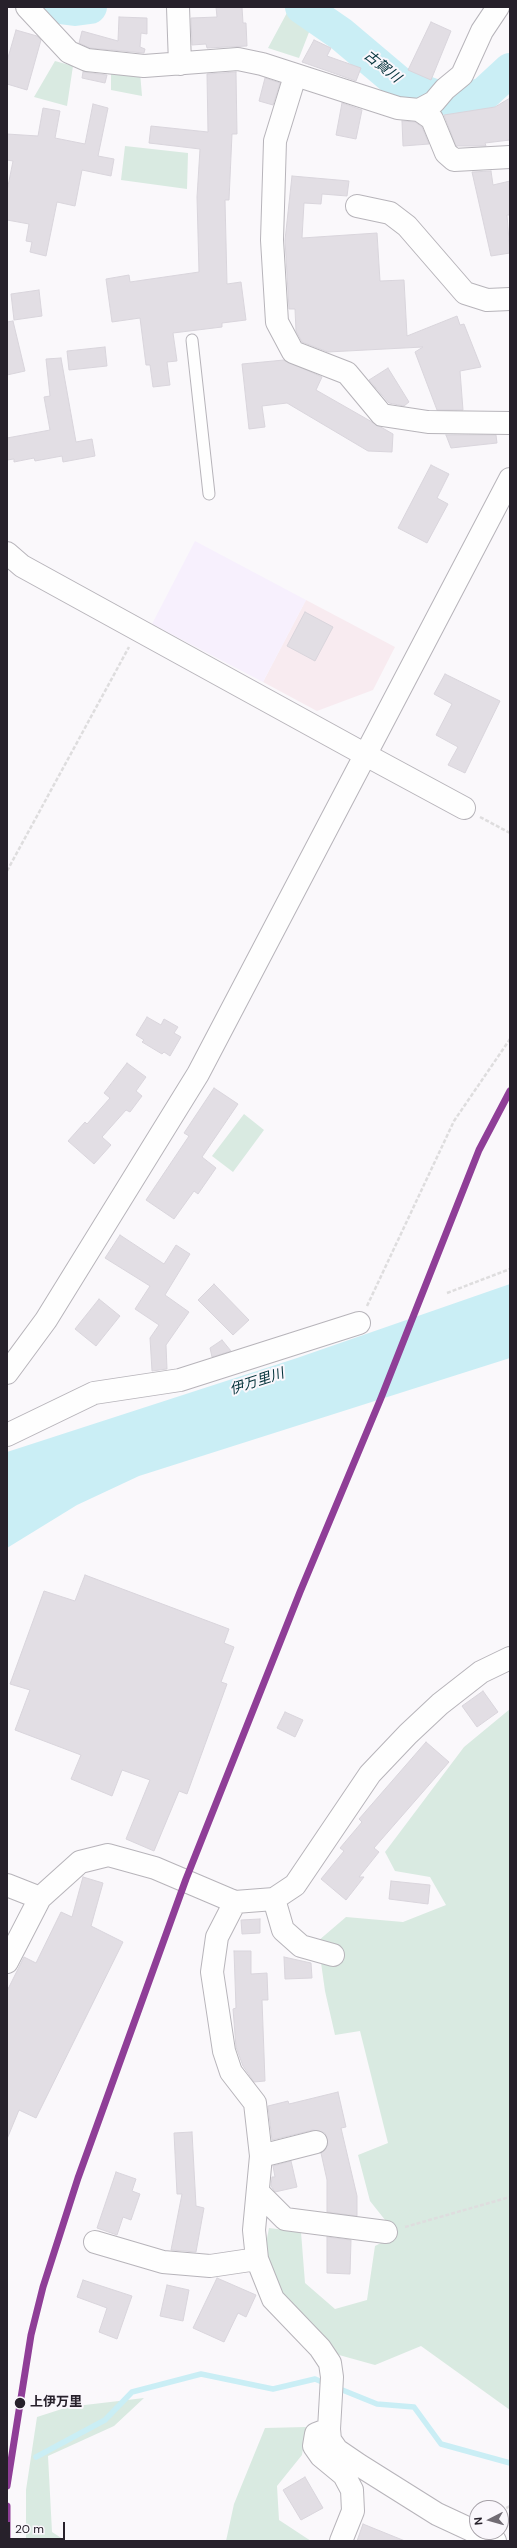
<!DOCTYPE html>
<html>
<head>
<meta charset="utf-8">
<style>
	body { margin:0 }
	#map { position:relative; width:517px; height:2548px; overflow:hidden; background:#faf8fb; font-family:"DM Sans",sans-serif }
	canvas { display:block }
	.frame { position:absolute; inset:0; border:8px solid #27212b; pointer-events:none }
	.north { position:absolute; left:469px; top:2500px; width:40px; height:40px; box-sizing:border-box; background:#faf7fc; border:1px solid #a6a1a8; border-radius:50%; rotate:264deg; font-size:11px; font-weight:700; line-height:16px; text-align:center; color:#27212b }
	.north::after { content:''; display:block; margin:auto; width:14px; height:18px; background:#716c74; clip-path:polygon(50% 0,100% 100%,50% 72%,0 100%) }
	.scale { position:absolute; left:8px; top:2522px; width:57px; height:18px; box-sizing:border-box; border:2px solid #27212b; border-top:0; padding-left:5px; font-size:12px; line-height:14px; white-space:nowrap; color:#27212b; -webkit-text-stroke:3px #faf7fc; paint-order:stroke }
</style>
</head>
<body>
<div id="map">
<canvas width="517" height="2548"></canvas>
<div class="frame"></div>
<div class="north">N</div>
<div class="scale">20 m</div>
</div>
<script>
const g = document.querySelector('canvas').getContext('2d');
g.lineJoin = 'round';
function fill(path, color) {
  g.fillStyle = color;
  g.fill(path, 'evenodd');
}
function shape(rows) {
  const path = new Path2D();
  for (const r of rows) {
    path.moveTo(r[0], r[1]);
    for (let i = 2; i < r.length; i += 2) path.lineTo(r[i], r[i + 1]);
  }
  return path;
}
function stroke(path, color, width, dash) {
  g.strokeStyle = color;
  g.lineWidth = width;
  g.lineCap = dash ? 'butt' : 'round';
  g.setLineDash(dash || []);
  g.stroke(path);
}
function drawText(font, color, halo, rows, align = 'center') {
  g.font = font + ' "DM Sans","Noto Sans JP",sans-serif';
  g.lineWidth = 4;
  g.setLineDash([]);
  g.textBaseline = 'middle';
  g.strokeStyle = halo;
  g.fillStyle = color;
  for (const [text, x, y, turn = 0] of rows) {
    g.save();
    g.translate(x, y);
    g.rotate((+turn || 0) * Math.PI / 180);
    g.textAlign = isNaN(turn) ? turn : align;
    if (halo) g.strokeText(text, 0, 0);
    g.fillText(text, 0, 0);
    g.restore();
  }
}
const commercial = shape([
	[306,600,395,647,373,690,317,711,263,682]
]);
const built = shape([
	[195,541,306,600,263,682,152,624]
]);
const green = shape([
	[289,9,313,22,299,58,268,48],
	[55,61,73,66,67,106,34,97],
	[111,68,140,72,142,96,111,90],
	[125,146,188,153,187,189,121,180],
	[244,1114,264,1130,233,1172,212,1156],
	[510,1709,510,2410,421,2346,375,2365,339,2355,282,2299,264,2253,269,2228,301,2232,305,2283,335,2309,367,2300,375,2246,397,2235,370,2201,358,2155,388,2143,360,2031,335,2035,325,1991,318,1941,346,1917,403,1922,446,1905,430,1877,395,1871,385,1852,464,1747],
	[144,2398,114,2426,48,2456,52,2532,66,2541,26,2541,26,2490,37,2417,68,2407],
	[306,2427,302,2455,277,2486,279,2520,311,2541,226,2541,234,2504,265,2428]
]);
const water = shape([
	[510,1284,510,1358,139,1476,77,1505,7,1548,7,1452,297,1358]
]);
const stream = shape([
	[335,2387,377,2404,414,2407,441,2444,510,2463],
	[36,2457,105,2420,132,2392,201,2374,273,2389,315,2379,327,2384]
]);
const river = shape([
	[59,7,75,9,90,7],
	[302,7,341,34,399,83,437,97,466,100,484,94,510,70]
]);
const building = shape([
	[216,7,242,7,243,23,246,23,247,46,207,48,206,44,192,45,191,18,217,17,216,7],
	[119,17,147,18,147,34,141,33,140,47,145,49,144,53,90,48,79,43,82,31,118,41,119,17],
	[431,22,451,31,431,80,408,70,431,22],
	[16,30,37,36,41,40,27,90,7,84,7,61,16,30],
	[314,40,331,48,327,56,361,68,356,81,302,62,314,40],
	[83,72,107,75,105,83,82,78,83,72],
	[236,72,237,134,232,134,229,200,225,200,227,284,241,282,246,320,222,323,222,327,173,333,177,361,167,362,170,385,153,387,150,365,146,365,140,318,112,322,106,279,129,275,130,282,199,272,197,197,200,149,149,143,151,126,208,132,207,74,236,72],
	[265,78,280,83,273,105,259,101,265,78],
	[510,98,510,140,485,143,486,146,456,146,444,115,495,107,510,98],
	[342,103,362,110,356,139,336,135,342,103],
	[93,104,108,108,98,156,114,159,111,176,82,170,75,206,57,202,46,256,30,252,32,242,26,241,29,224,7,220,7,191,13,161,7,160,7,134,38,136,43,108,60,111,55,138,85,144,93,104],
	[402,121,415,122,422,127,429,144,403,146,402,121],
	[491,171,493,185,510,181,510,215,507,215,510,253,491,256,472,172,491,171],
	[292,176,349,181,347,196,322,194,321,204,304,203,302,238,377,233,380,281,404,280,407,336,457,316,460,325,464,324,481,367,460,371,463,410,437,410,415,352,423,347,328,352,302,342,296,331,295,309,289,309,285,240,292,176],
	[39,290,42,316,14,320,11,294,39,290],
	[13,321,25,371,7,375,7,322,13,321],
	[105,347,107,366,69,370,67,351,105,347],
	[61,358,76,442,92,439,95,456,63,462,62,456,35,461,34,458,14,462,14,459,7,460,7,438,50,430,44,397,50,396,46,359,61,358],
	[284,360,322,377,316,390,393,434,392,452,368,451,287,403,262,406,265,427,249,429,242,364,284,360],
	[388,368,409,402,404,406,389,403,369,380,388,368],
	[446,435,496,435,497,443,451,448,446,435],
	[431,465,449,474,437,498,448,504,427,543,398,528,431,465],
	[305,612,333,627,315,661,287,646,305,612],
	[445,674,500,701,465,773,448,765,458,747,436,735,452,704,434,694,445,674],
	[147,1017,161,1025,164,1019,178,1027,174,1033,181,1037,170,1056,164,1052,162,1054,142,1042,144,1040,136,1035,147,1017],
	[127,1063,146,1077,136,1091,142,1096,130,1112,126,1110,102,1137,111,1145,94,1164,68,1141,85,1122,87,1124,110,1098,104,1093,127,1063],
	[214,1088,238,1104,202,1157,216,1168,198,1194,194,1191,174,1219,146,1200,189,1136,184,1133,214,1088],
	[120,1235,164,1264,176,1245,190,1254,165,1295,189,1312,166,1345,167,1369,152,1371,150,1338,159,1325,135,1309,150,1286,105,1258,120,1235],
	[214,1284,249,1320,233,1335,198,1300,214,1284],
	[99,1299,120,1316,96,1346,75,1329,99,1299],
	[222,1340,231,1351,212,1357,210,1348,222,1340],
	[85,1575,229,1629,224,1643,234,1647,221,1682,227,1684,187,1794,179,1791,154,1851,126,1839,150,1780,122,1770,112,1796,71,1779,81,1755,15,1730,30,1690,10,1684,44,1591,75,1601,85,1575],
	[483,1691,498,1712,477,1727,462,1706,483,1691],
	[285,1712,303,1720,295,1737,277,1728,285,1712],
	[426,1742,449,1762,374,1848,379,1852,359,1877,364,1877,346,1900,321,1879,344,1851,340,1848,362,1822,359,1819,426,1742],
	[83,1877,103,1883,91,1926,123,1942,36,2118,19,2110,7,2139,7,1991,24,1957,36,1963,61,1912,72,1917,83,1877],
	[391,1881,430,1885,428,1904,389,1899,391,1881],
	[260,1919,260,1933,242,1934,241,1920,260,1919],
	[234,1951,251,1951,251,1974,267,1973,268,2000,262,2000,265,2081,254,2082,243,2066,236,2047,233,2009,236,2008,234,1951],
	[284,1957,311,1963,312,1978,285,1979,284,1957],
	[338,2092,346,2127,341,2128,357,2196,357,2216,327,2212,327,2180,321,2153,328,2145,325,2133,313,2130,272,2140,268,2106,288,2101,289,2104,338,2092],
	[192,2132,196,2206,204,2208,196,2252,171,2250,182,2194,177,2194,174,2133,192,2132],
	[291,2161,297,2187,275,2192,271,2186,272,2177,275,2177,273,2166,291,2161],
	[116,2172,136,2179,132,2191,140,2194,131,2220,123,2217,117,2235,97,2228,116,2172],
	[327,2237,351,2240,350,2274,327,2273,327,2237],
	[217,2278,256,2295,246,2317,238,2313,224,2342,193,2328,217,2278],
	[83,2280,132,2296,117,2339,99,2332,107,2308,77,2297,83,2280],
	[167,2285,189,2290,183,2321,160,2316,167,2285],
	[305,2477,323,2508,301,2520,283,2490,305,2477],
	[363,2524,405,2541,357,2541,363,2524]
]);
const path = shape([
	[480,817,510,833],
	[7,871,129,647],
	[447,1293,510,1269],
	[367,1306,454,1121,510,1039],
	[405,2227,510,2197],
	[501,2511,510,2506]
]);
const service = shape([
	[192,340,209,494]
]);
const minor = shape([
	[27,7,69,52,87,60,144,66,238,59,262,64,398,108,419,110,432,119,446,153,454,160,510,157],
	[178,7,180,64],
	[295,76,275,141,272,240,277,322,293,352,347,373,382,415,428,422,510,423],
	[419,110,434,102,445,89,462,75,482,31,498,7],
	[357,206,390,213,407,226,465,293,487,300,510,299],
	[364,754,464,808],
	[7,1435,94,1393,180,1380,359,1323],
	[7,1885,40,1898],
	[274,1899,283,1930,301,1946,333,1955],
	[235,1902,217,1937,212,1972,224,2051,231,2072,255,2103,261,2156,254,2230,257,2259,273,2299,320,2348,330,2363,332,2377,329,2429,330,2440,337,2450,359,2465,437,2514,495,2541],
	[7,1962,40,1898,80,1862,108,1855,155,1868,235,1902,274,1899,295,1885,370,1774,408,1734,440,1704,481,1672,510,1658],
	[261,2156,316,2142],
	[258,2192,285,2219,386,2232],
	[95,2242,163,2262,210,2266,257,2259],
	[329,2429,316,2434,314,2446,321,2456,344,2475,352,2490,353,2511,341,2541]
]);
const tertiary = shape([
	[7,553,22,566,364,754],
	[7,1373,46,1320,198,1074,510,479]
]);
const rail1 = shape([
	[7,2486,31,2335,43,2287,78,2178,186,1879,300,1592,381,1398,479,1150,510,1091],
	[7,2506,7,2541]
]);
const markers = [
	[20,2403,6,"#27212b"]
];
const stopNames = [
	["上伊万里",30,2403]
];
const waterNames = [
	["古賀川",382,67,39],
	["伊万里川",257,1382,-18]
];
fill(commercial, '#f8ebf0');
fill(built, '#f7f0fd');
fill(green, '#d9eae1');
fill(water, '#caeef5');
stroke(stream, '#caeef5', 5.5);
stroke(river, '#caeef5', 34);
fill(building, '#e2dee4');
stroke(building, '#d9d5dc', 1);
stroke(service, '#b7b4ba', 13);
stroke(minor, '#b7b4ba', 24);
stroke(tertiary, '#b7b4ba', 24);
stroke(path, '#deddde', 2.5, [4, 2]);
stroke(service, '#fefefe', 11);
stroke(minor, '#fefefe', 22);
stroke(tertiary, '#fefefe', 22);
stroke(rail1, '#8f3e97', 7);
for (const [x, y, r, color] of markers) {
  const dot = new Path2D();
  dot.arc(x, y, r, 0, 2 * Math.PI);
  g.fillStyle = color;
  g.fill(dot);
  stroke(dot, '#faf7fc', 1.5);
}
drawText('bold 13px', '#27212b', '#faf7fc', stopNames, 'left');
drawText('italic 14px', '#003038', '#faf7fc', waterNames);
</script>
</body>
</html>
